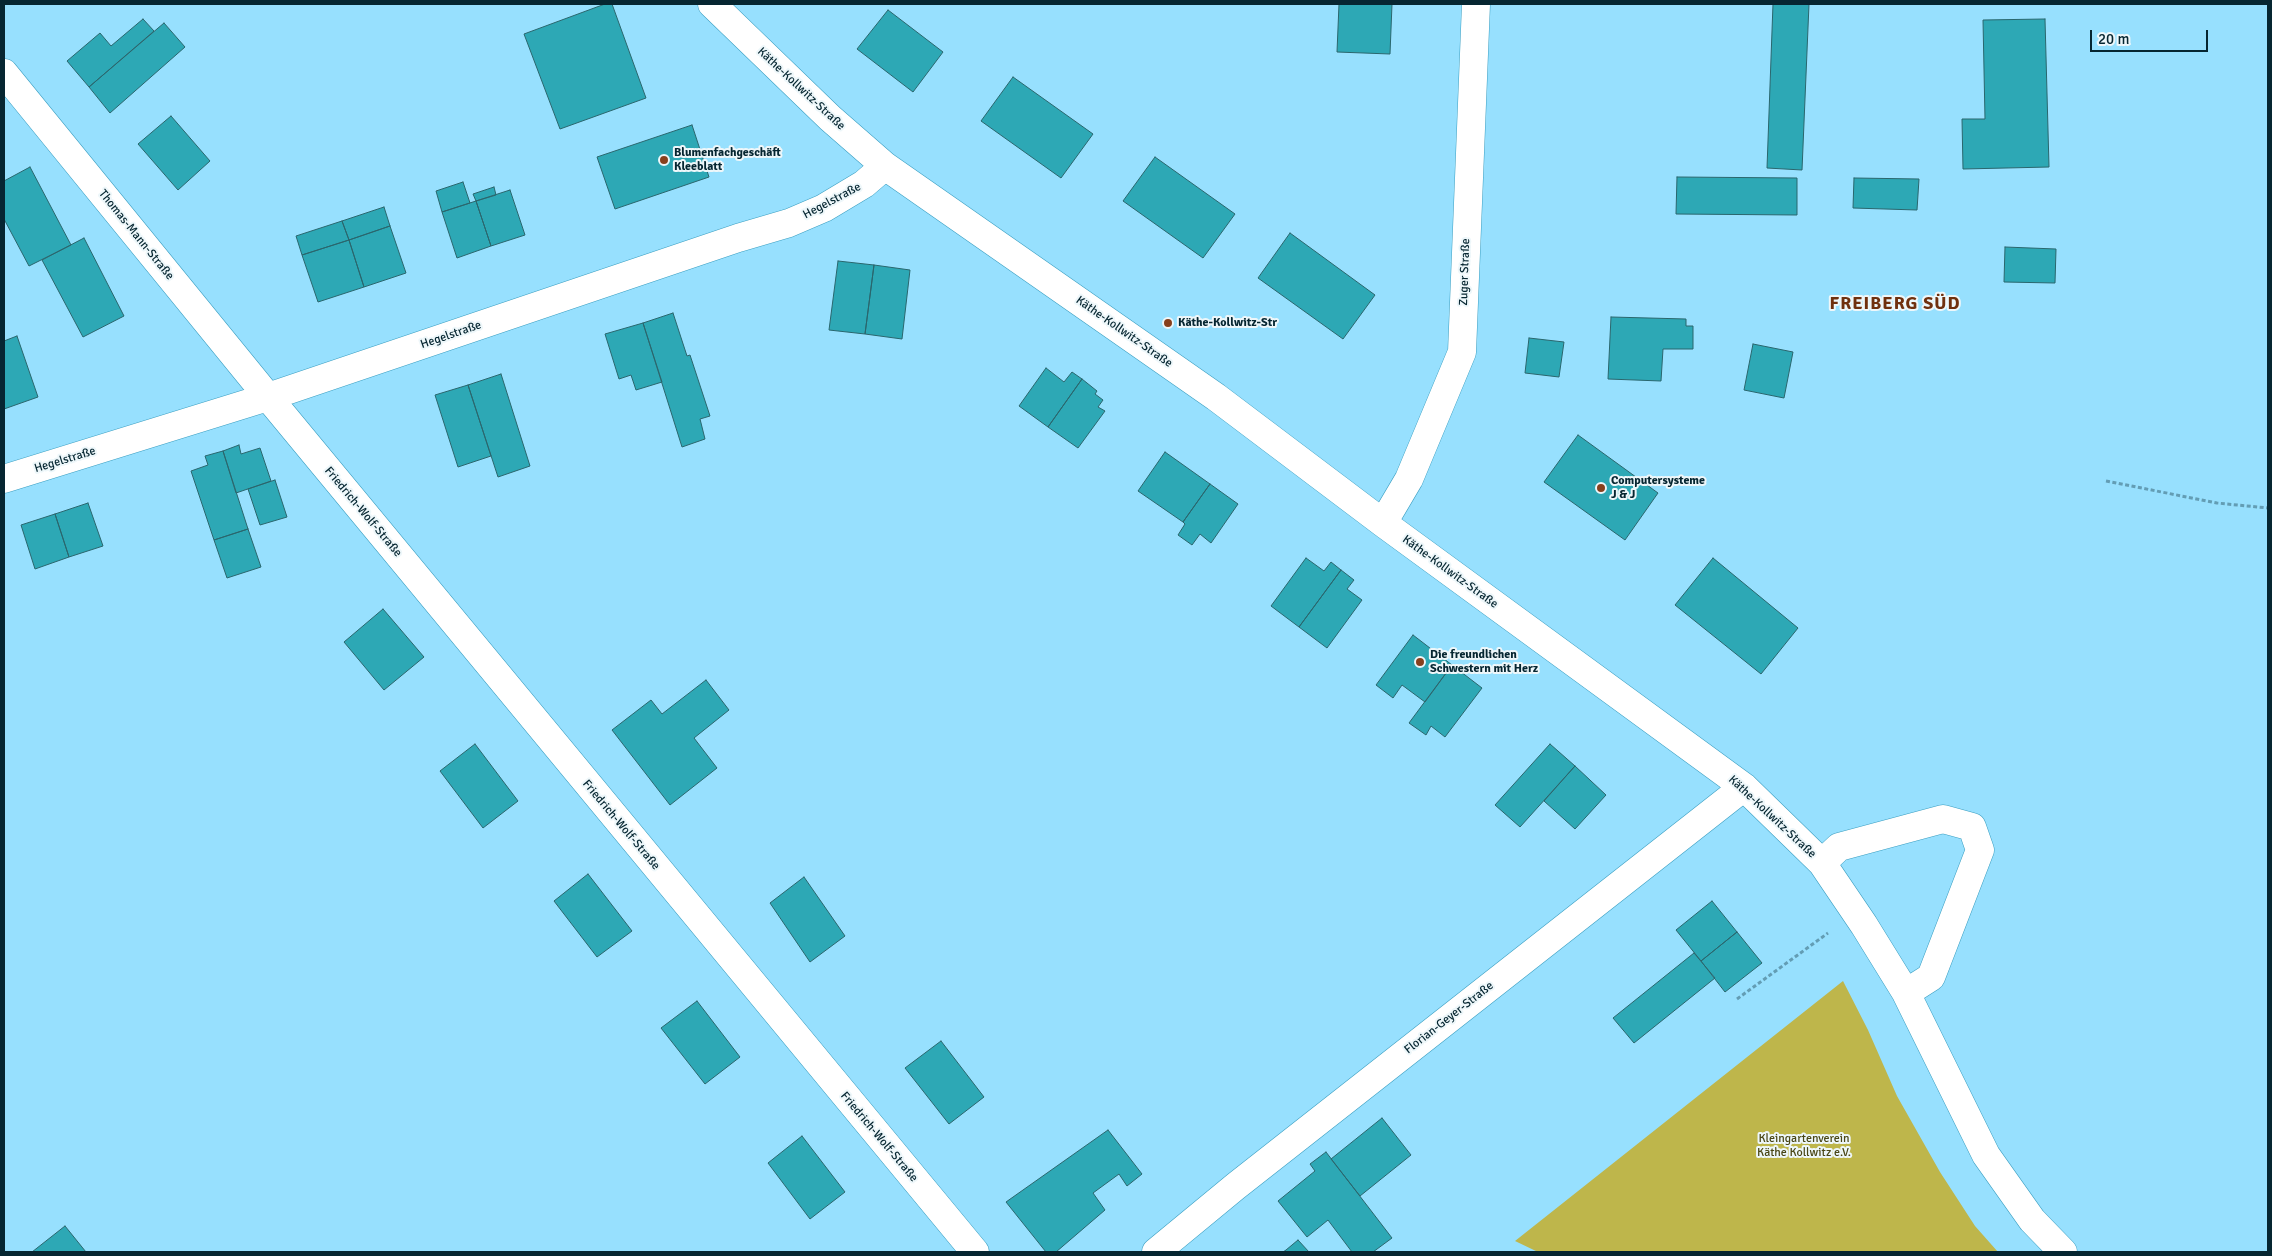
<!DOCTYPE html>
<html>
<head>
<meta charset="utf-8">
<style>
	body { margin:0 }
	#map { position:relative; width:2272px; height:1256px; overflow:hidden; background:#97e0fe; font-family:Signika,sans-serif }
	canvas { display:block }
	.frame { position:absolute; inset:0; border:5px solid #062631; pointer-events:none }
	.scale { position:absolute; left:2090px; top:30px; width:118px; height:22px; box-sizing:border-box; border:2px solid #062631; border-top:0; padding-left:6px; font-size:15px; line-height:18px; white-space:nowrap; color:#062631; -webkit-text-stroke:4px #eef7fa; paint-order:stroke }
</style>
</head>
<body>
<div id="map">
<canvas width="2272" height="1256"></canvas>
<div class="frame"></div>
<div class="scale">20 m</div>
</div>
<script>
const g = document.querySelector('canvas').getContext('2d');
g.lineJoin = 'round';
function fill(path, color) {
  g.fillStyle = color;
  g.fill(path, 'evenodd');
}
function shape(rows) {
  const path = new Path2D();
  for (const r of rows) {
    path.moveTo(r[0], r[1]);
    for (let i = 2; i < r.length; i += 2) path.lineTo(r[i], r[i + 1]);
  }
  return path;
}
function stroke(path, color, width, dash) {
  g.strokeStyle = color;
  g.lineWidth = width;
  g.lineCap = dash ? 'butt' : 'round';
  g.setLineDash(dash || []);
  g.stroke(path);
}
function drawText(font, color, halo, rows, align = 'center') {
  g.font = font + ' Signika,sans-serif';
  g.lineWidth = 4;
  g.setLineDash([]);
  g.textBaseline = 'middle';
  g.strokeStyle = halo;
  g.fillStyle = color;
  for (const [text, x, y, turn = 0] of rows) {
    g.save();
    g.translate(x, y);
    g.rotate((+turn || 0) * Math.PI / 180);
    g.textAlign = isNaN(turn) ? turn : align;
    if (halo) g.strokeText(text, 0, 0);
    g.fillText(text, 0, 0);
    g.restore();
  }
}
const green = shape([
	[1843,981,1868,1030,1897,1096,1940,1172,1975,1226,1998,1252,1538,1252,1515,1241]
]);
const building = shape([
	[605,4,612,4,646,98,560,129,524,34,605,4],
	[1339,4,1392,4,1390,54,1337,52,1339,4],
	[1773,4,1809,4,1802,170,1767,168,1773,4],
	[888,10,943,52,913,92,857,49,888,10],
	[143,19,154,31,89,87,67,61,100,33,111,46,143,19],
	[2045,19,2049,167,1963,169,1962,119,1985,119,1983,20,2045,19],
	[164,23,185,47,110,113,89,87,164,23],
	[1013,77,1093,134,1061,178,981,121,1013,77],
	[171,116,210,161,178,190,138,144,171,116],
	[692,125,709,177,615,209,597,157,692,125],
	[1155,157,1235,214,1203,258,1123,201,1155,157],
	[30,167,71,245,29,266,4,219,4,181,30,167],
	[1677,177,1797,178,1797,215,1676,214,1677,177],
	[1854,178,1919,179,1917,210,1853,208,1854,178],
	[463,182,470,203,442,212,436,191,463,182],
	[494,187,496,195,476,201,473,194,494,187],
	[510,190,525,235,491,246,476,201,510,190],
	[476,201,491,246,457,258,442,212,476,201],
	[384,207,390,226,349,240,342,221,384,207],
	[342,221,349,240,302,255,296,236,342,221],
	[390,226,406,273,364,287,349,240,390,226],
	[1290,233,1375,295,1343,339,1258,278,1290,233],
	[84,238,124,316,83,337,42,260,84,238],
	[349,240,364,287,318,302,302,255,349,240],
	[2005,247,2056,249,2055,283,2004,282,2005,247],
	[838,261,874,265,865,334,829,330,838,261],
	[874,265,910,270,902,339,865,334,874,265],
	[673,313,687,356,690,355,710,416,700,419,705,439,682,447,643,323,673,313],
	[1611,317,1686,319,1686,326,1693,326,1693,349,1663,349,1661,381,1608,379,1611,317],
	[643,323,662,382,636,390,631,375,619,379,605,334,643,323],
	[17,336,38,397,4,409,4,341,17,336],
	[1529,338,1564,342,1559,377,1525,373,1529,338],
	[1753,344,1793,352,1784,398,1744,390,1753,344],
	[1046,368,1064,382,1072,372,1082,379,1048,427,1019,406,1046,368],
	[501,374,530,466,498,477,468,385,501,374],
	[1082,379,1097,391,1095,394,1103,400,1098,407,1105,411,1078,448,1048,427,1082,379],
	[468,385,491,456,458,467,435,395,468,385],
	[1578,435,1658,493,1625,540,1544,482,1578,435],
	[239,445,241,454,260,448,271,481,236,493,223,451,239,445],
	[223,451,248,529,214,540,191,471,208,465,205,456,223,451],
	[1165,452,1210,484,1183,522,1138,491,1165,452],
	[275,480,287,517,260,525,248,489,275,480],
	[1210,484,1238,504,1211,543,1200,534,1192,545,1178,535,1185,524,1183,522,1210,484],
	[88,503,103,546,69,557,55,514,88,503],
	[55,514,69,557,35,569,21,525,55,514],
	[248,529,261,567,227,578,214,540,248,529],
	[1306,558,1324,571,1331,562,1341,570,1299,627,1271,606,1306,558],
	[1713,558,1798,628,1761,674,1675,605,1713,558],
	[1341,570,1354,580,1347,589,1362,600,1327,648,1299,627,1341,570],
	[383,609,424,657,384,690,344,642,383,609],
	[1413,635,1452,665,1425,702,1402,685,1393,698,1376,685,1413,635],
	[1452,665,1482,688,1445,737,1431,726,1426,735,1409,723,1452,665],
	[706,680,729,710,694,738,717,768,670,805,612,730,651,700,662,714,706,680],
	[475,744,518,801,483,828,440,771,475,744],
	[1550,744,1575,766,1520,827,1495,805,1550,744],
	[1575,766,1606,795,1575,829,1544,801,1575,766],
	[588,874,632,931,597,957,554,901,588,874],
	[804,877,845,936,810,962,770,903,804,877],
	[1712,901,1737,932,1701,961,1676,930,1712,901],
	[1737,932,1762,963,1725,992,1701,961,1737,932],
	[1694,953,1715,978,1634,1043,1613,1018,1694,953],
	[697,1001,740,1057,705,1084,661,1028,697,1001],
	[941,1041,984,1097,949,1124,905,1068,941,1041],
	[1382,1118,1411,1155,1360,1196,1331,1159,1382,1118],
	[1108,1130,1142,1174,1127,1186,1119,1174,1093,1193,1105,1210,1056,1252,1046,1252,1006,1202,1108,1130],
	[802,1136,845,1192,810,1219,768,1163,802,1136],
	[1326,1152,1392,1238,1373,1252,1352,1252,1328,1220,1307,1237,1278,1201,1315,1171,1310,1164,1326,1152],
	[65,1226,86,1252,32,1252,65,1226],
	[1298,1240,1309,1252,1283,1252,1286,1250,1298,1240]
]);
const path = shape([
	[2106,481,2217,503,2268,508],
	[1737,999,1828,933]
]);
const minor = shape([
	[712,4,830,118,885,166,1216,397,1383,523,1744,787,1822,863,1864,925,1906,993,1986,1155,2032,1220,2063,1252],
	[4,73,268,397,975,1252],
	[4,479,268,397,738,238,789,223,824,208,864,184,885,166],
	[1383,523,1409,479,1462,352,1476,4],
	[1822,863,1839,847,1943,819,1972,827,1980,850,1931,977,1906,993],
	[1156,1252,1236,1186,1744,787]
]);
const markers = [
	[664,160,5,"#87401d"],
	[1168,323,5,"#87401d"],
	[1601,488,5,"#87401d"],
	[1420,662,5,"#87401d"]
];
const streetNames = [
	["Käthe-Kollwitz-Straße",801,89,43],
	["Hegelstraße",832,201,-28],
	["Thomas-Mann-Straße",136,235,51],
	["Zuger Straße",1465,272,-88],
	["Käthe-Kollwitz-Straße",1124,332,35],
	["Hegelstraße",451,335,-19],
	["Hegelstraße",65,460,-17],
	["Friedrich-Wolf-Straße",363,512,50],
	["Käthe-Kollwitz-Straße",1450,572,36],
	["Käthe-Kollwitz-Straße",1772,817,43],
	["Friedrich-Wolf-Straße",621,825,50],
	["Florian-Geyer-Straße",1449,1018,-38],
	["Friedrich-Wolf-Straße",879,1137,50]
];
const poiNames = [
	["Blumenfachgeschäft",674,153],
	["Kleeblatt",674,167],
	["Käthe-Kollwitz-Str",1178,323],
	["Computersysteme",1611,481],
	["J & J",1611,495],
	["Die freundlichen",1430,655],
	["Schwestern mit Herz",1430,669]
];
const parkNames = [
	["Kleingartenverein",1804,1139],
	["Käthe Kollwitz e.V.",1804,1153]
];
const districtNames = [
	["FREIBERG SÜD",1895,304]
];
fill(green, '#beb64b');
fill(building, '#2da8b5');
stroke(building, '#2a666d', 1);
stroke(minor, '#3a9ec1', 29);
stroke(path, '#639db4', 3, [4, 2.5]);
stroke(minor, '#fff', 28);
for (const [x, y, r, color] of markers) {
  const dot = new Path2D();
  dot.arc(x, y, r, 0, 2 * Math.PI);
  g.fillStyle = color;
  g.fill(dot);
  stroke(dot, '#eef7fa', 2);
}
drawText('12px', '#062631', '#eef7fa', streetNames);
drawText('bold 12px', '#062631', '#eef7fa', poiNames, 'left');
drawText('12px', '#494615', '#eef7fa', parkNames);
g.letterSpacing = '1px';
drawText('bold 18px', '#6f300e', '#eef7fa', districtNames);
g.letterSpacing = '0px';
</script>
</body>
</html>
